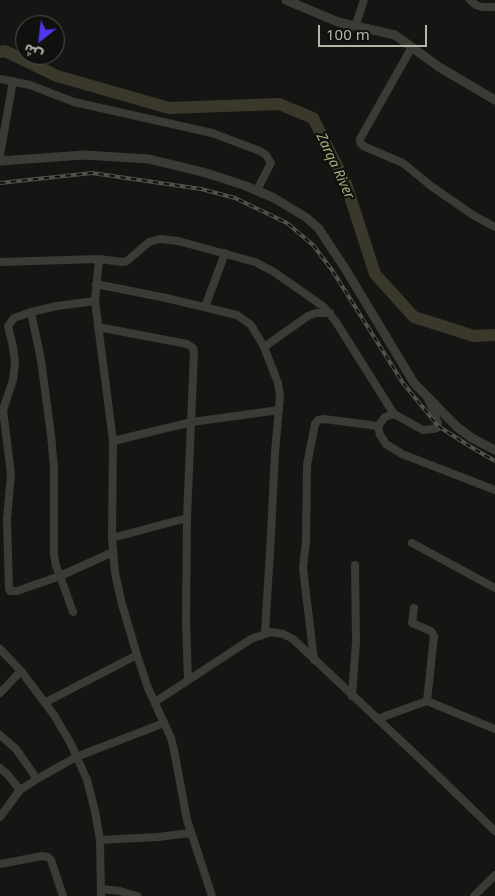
<!DOCTYPE html>
<html>
<head>
<meta charset="utf-8">
<style>
	body { margin:0 }
	#map { position:relative; width:495px; height:896px; overflow:hidden; background:#151614; font-family:"Noto Sans","Noto Sans Arabic",sans-serif }
	canvas { display:block }
	.north { position:absolute; left:15px; top:15px; width:50px; height:50px; box-sizing:border-box; background:#10110f; border:1px solid #51534b; border-radius:50%; rotate:209deg; font-size:14px; font-weight:700; line-height:20px; text-align:center; color:#b3b6a6 }
	.north::after { content:''; display:block; margin:auto; width:18px; height:22px; background:#4d36ec; clip-path:polygon(50% 0,100% 100%,50% 72%,0 100%) }
	.scale { position:absolute; left:318px; top:25px; width:109px; height:22px; box-sizing:border-box; border:2px solid #b3b6a6; border-top:0; padding-left:6px; font-size:15px; line-height:18px; white-space:nowrap; color:#b3b6a6; -webkit-text-stroke:4px #10110f; paint-order:stroke }
</style>
</head>
<body>
<div id="map">
<canvas width="495" height="896"></canvas>
<div class="north">ش</div>
<div class="scale">100 m</div>
</div>
<script>
const g = document.querySelector('canvas').getContext('2d');
g.lineJoin = 'round';
function shape(rows) {
  const path = new Path2D();
  for (const r of rows) {
    path.moveTo(r[0], r[1]);
    for (let i = 2; i < r.length; i += 2) path.lineTo(r[i], r[i + 1]);
  }
  return path;
}
function stroke(path, color, width, dash) {
  g.strokeStyle = color;
  g.lineWidth = width;
  g.lineCap = dash ? 'butt' : 'round';
  g.setLineDash(dash || []);
  g.stroke(path);
}
function drawText(font, color, halo, rows, align = 'center') {
  g.font = font + ' "Noto Sans",sans-serif';
  g.lineWidth = 4.5;
  g.setLineDash([]);
  g.textBaseline = 'middle';
  g.strokeStyle = halo;
  g.fillStyle = color;
  for (const [text, x, y, turn = 0] of rows) {
    g.save();
    g.translate(x, y);
    g.rotate((+turn || 0) * Math.PI / 180);
    g.textAlign = isNaN(turn) ? turn : align;
    if (halo) g.strokeText(text, 0, 0);
    g.fillText(text, 0, 0);
    g.restore();
  }
}
const river = shape([
	[0,52,5,51,57,76,169,108,279,104,313,118,346,184,375,274,414,317,474,336,495,335]
]);
const minor = shape([
	[470,0,476,5,482,7,495,7],
	[355,27,364,0],
	[412,47,360,139,360,142,363,146,403,163,431,186,473,215,495,227],
	[0,79,30,85,74,102,212,133,260,151,266,155,271,163,257,190],
	[0,155,13,81],
	[99,259,95,301,113,441,112,538,115,573,122,604,137,655,148,688,171,738,174,750,187,820,212,896],
	[0,262,99,259,122,262,127,261,149,242,160,239,178,241,255,262,274,272,324,307,336,322,394,414],
	[96,284,166,298,237,315,251,325,264,347,278,383,280,396,275,453,271,534,265,633],
	[205,307,225,253],
	[31,312,41,360,51,435,54,468,54,555,56,566,60,576,113,552],
	[98,327,187,344,193,348,194,352,187,518,186,622,188,679],
	[264,347,308,316,316,313,330,313],
	[378,426,380,435,386,444,402,454,495,490],
	[113,441,192,422,279,410],
	[112,538,187,518],
	[412,543,495,588],
	[73,612,60,576,17,591,10,591,9,589,7,519,11,474,3,410,13,380,15,363,13,347,8,326,14,318,31,312,57,306,95,301],
	[0,649,21,671,0,693],
	[314,660,303,568,306,541,307,465,315,424,318,420,324,419,378,426,385,417,394,414,423,430,433,429,437,428,438,423,428,399],
	[21,671,54,715,71,744,87,780,95,811,100,840,101,896],
	[352,696,356,642,355,565],
	[427,701,495,729],
	[46,702,137,655],
	[155,702,251,639,271,632,283,634,293,639,435,773,495,831],
	[377,719,427,701,434,636,431,631,412,623,414,608],
	[0,735,16,749,37,779],
	[0,768,8,775,20,790],
	[0,817,20,790,37,779,76,757,164,723],
	[100,840,158,837,190,833],
	[0,864,42,856,48,857,51,860,63,896],
	[101,889,120,891,137,896],
	[474,896,495,875]
]);
const tertiary = shape([
	[286,0,338,22,395,35,439,67,495,100],
	[0,161,84,155,149,159,203,172,246,186,274,198,307,218,319,229,346,270,414,383,457,427,472,438,495,450]
]);
const rail = shape([
	[0,183,92,173,201,189,235,198,287,223,313,245,332,270,403,383,438,426,471,447,495,461]
]);
const waterNames = [
	["Zarqa River",335,166,65]
];
stroke(river, '#39382b', 12);
stroke(minor, '#393b35', 8);
stroke(tertiary, '#393b35', 9);
stroke(rail, '#50524a', 4);
stroke(rail, '#10110f', 2, [5.5]);
drawText('italic 14px', '#b0ad7e', '#10110f', waterNames);
</script>
</body>
</html>
